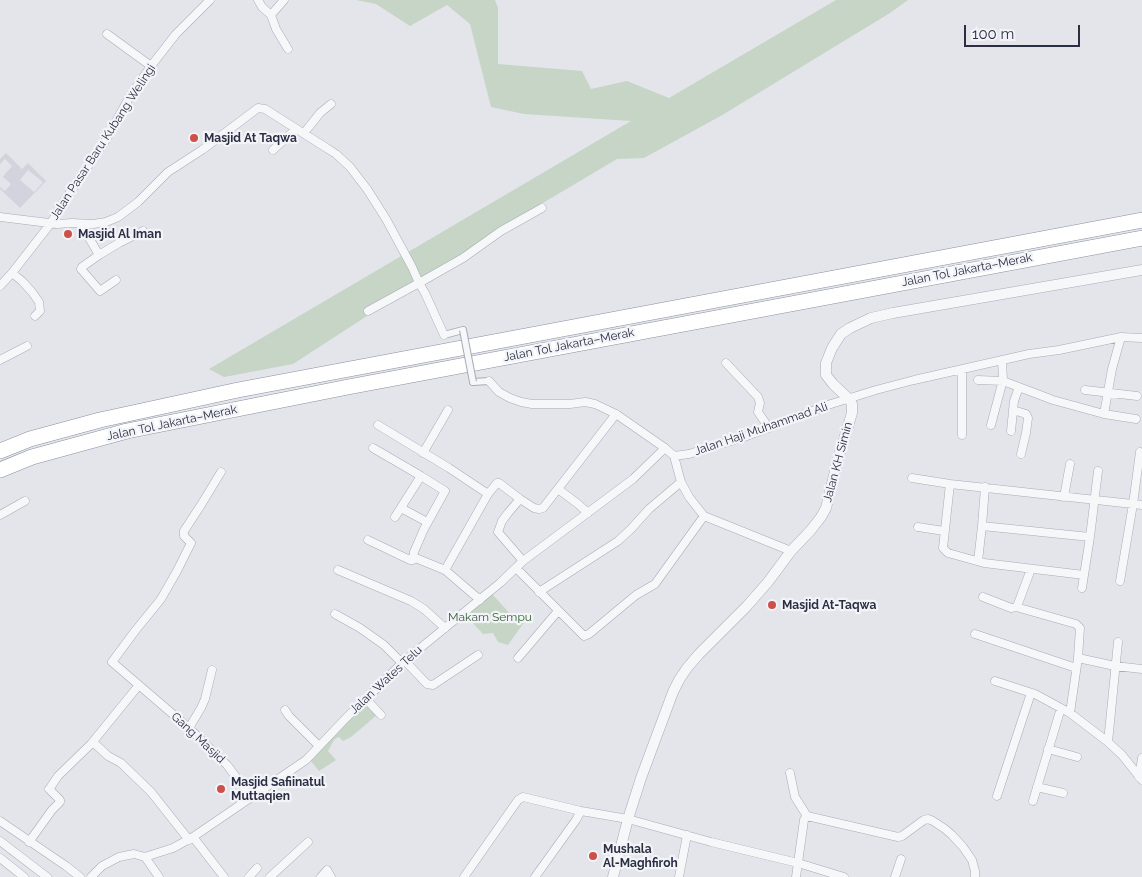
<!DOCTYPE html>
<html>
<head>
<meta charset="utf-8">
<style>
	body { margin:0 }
	#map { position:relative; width:1142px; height:877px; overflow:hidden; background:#e3e5eb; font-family:Raleway,sans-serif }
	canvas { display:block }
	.scale { position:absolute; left:964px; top:25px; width:116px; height:22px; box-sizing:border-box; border:2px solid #2b2f44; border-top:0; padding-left:6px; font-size:15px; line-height:18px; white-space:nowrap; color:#2b2f44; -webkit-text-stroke:4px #f3f4f8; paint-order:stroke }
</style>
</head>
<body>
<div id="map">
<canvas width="1142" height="877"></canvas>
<div class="scale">100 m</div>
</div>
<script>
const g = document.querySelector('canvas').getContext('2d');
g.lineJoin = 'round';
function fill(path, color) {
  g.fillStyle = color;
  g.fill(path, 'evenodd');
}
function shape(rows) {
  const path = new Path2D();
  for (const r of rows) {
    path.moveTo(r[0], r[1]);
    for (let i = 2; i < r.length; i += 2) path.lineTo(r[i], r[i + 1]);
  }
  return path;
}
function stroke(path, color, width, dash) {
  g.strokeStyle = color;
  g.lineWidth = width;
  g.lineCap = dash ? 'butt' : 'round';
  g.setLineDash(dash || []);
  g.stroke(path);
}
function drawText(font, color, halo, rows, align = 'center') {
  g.font = font + ' Raleway,sans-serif';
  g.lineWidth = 4.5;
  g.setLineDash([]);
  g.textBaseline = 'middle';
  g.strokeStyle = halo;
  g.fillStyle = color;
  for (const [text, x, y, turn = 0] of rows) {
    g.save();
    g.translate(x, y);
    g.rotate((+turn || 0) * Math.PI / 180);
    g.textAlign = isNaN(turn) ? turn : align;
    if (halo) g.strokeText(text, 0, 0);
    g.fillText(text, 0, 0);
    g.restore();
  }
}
const built = shape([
	[6,153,22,169,28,163,46,181,20,208,0,189,0,187,5,191,11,184,3,177,0,180,12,166,5,159,0,164,0,159],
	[28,170,43,182,34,192,20,180]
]);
const green = shape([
	[356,0,495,0,498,8,498,64,582,71,591,89,627,81,669,98,836,0,908,0,890,13,724,114,644,158,617,159,526,213,293,364,224,377,209,369,631,121,524,114,491,107,470,24,447,5,410,26,376,4],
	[492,594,515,619,521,617,525,621,508,645,498,642,493,633,483,634,466,616],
	[367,703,377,715,351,737,343,741,340,738,338,737,334,740,328,751,336,760,319,771,310,760,321,747]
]);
const pedestrian = shape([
	[444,335,463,330],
	[473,382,489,381]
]);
const minor = shape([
	[258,0,262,7,271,15,284,0],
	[271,15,276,29,288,49],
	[107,34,151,66],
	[304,133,320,113,331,104],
	[273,150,296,129],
	[0,217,57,224,72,223,93,224,106,222,118,217,138,202,168,172,202,150,258,108,265,109,325,147,336,154,350,167,367,189,386,219,412,267,419,283,368,311],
	[81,224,99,255,82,267,81,269,100,291,116,280],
	[99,255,119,243,143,231],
	[12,273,22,281,32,292,39,302,40,311,35,316],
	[0,286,12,273,51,223,62,204,107,138,130,96,151,66,176,34,210,0],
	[444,335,425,293,419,283,463,258,501,231,542,208],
	[0,360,27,346],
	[726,363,758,397,760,403,758,412,769,428],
	[978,380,1003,381,1053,400,1104,414,1136,419],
	[489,381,499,392,510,398,521,402,532,404,570,404,585,402,595,404,616,414,665,448,674,456,681,482,689,497,704,516,791,551],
	[1085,390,1137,396],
	[1013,410,1026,414,1028,418,1026,433,1021,454],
	[1104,414,1112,369,1121,337],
	[378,425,449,468,488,494],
	[991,425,1003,380,1002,360],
	[1011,431,1014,401,1019,387],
	[962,435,962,370],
	[373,448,421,476],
	[423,453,448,410],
	[674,456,689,454,708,448,744,437,831,404,876,390,914,380,1029,354,1059,350,1121,337,1142,338],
	[221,472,201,505,184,531,184,536,191,543,177,571,161,599,135,631,112,662,189,728,227,765,251,797],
	[912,478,950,484,1142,505],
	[950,484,943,548,948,553,984,563,1084,575],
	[558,489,578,504,588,513],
	[1064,497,1070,464],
	[520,499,508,513,502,521,498,532,523,561],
	[401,508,427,522],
	[0,515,25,501],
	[395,517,421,476,445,491,424,529,414,552,413,557,445,570,480,600],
	[982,526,1090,537,1098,471],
	[918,527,944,531],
	[368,540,410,560,413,560,415,559],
	[978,561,982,526,985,487],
	[516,568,584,636,589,634,636,595,655,584,704,516],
	[338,570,411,601,424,609,445,628],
	[445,570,488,494,497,483,499,483,520,499,534,508,539,509,543,508,616,414],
	[1120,581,1133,504,1140,452],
	[1082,588,1090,537],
	[539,592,618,541,631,529,649,509,681,482],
	[983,597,1011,608,1016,607,1018,604,1031,569],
	[1016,607,1076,624,1080,628,1078,658,1070,713],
	[335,614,360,628,384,645,402,663],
	[975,634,1076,668],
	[518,658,558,611],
	[1078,658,1115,666,1142,669],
	[405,661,427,684,433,685,478,655],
	[995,681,1035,694,1070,713,1108,742,1122,755,1142,780],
	[366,699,381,715],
	[285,710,289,716,319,746],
	[189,728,201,708,205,699,212,670],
	[93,742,108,756,121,763,151,792,189,840],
	[1108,742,1118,642],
	[1048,749,1077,757],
	[790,773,795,797,807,816],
	[1139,777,1142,758],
	[1037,787,1063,793],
	[997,796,1031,693],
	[1033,801,1061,708],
	[0,821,66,866,80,877],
	[193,837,224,877],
	[0,841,47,877],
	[29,842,52,810,60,802,60,800,49,789,50,788,58,776,91,744,139,685],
	[145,857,159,877],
	[0,858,24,877],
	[91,877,102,866,119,857,134,854,145,857,173,848,193,837,306,760,347,717,366,699,402,663,500,583,523,561,633,479,665,448],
	[249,877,257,868],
	[270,877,308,842],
	[321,877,327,870,331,877],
	[464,877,518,800,523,797,581,811,628,819,711,842,798,863,844,877],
	[535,877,576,820,581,811],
	[679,877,687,835],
	[796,877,804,820,807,816,898,837,902,836,924,820,928,819,933,821,945,829,952,835,963,847,972,860,975,871,975,877],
	[895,877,901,859]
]);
const tertiary = shape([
	[613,877,628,819,641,778,673,692,679,680,687,668,699,654,747,606,768,582,791,551,811,530,821,517,826,508,838,459,852,413,852,404,849,399,833,384,826,375,826,363,832,348,841,334,850,328,871,318,893,313,1142,270]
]);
const motorway = shape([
	[0,451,30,439,100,420,238,390,1142,220],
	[0,470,32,457,127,431,348,387,1142,238]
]);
const pedestrianBridge = shape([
	[463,330,473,382]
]);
const markers = [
	[194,138,5,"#ce504a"],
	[68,234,5,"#ce504a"],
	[772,605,5,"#ce504a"],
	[221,789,5,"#ce504a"],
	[593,856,5,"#ce504a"]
];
const poiNames = [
	["Masjid At Taqwa",204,138],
	["Masjid Al Iman",78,234],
	["Masjid At-Taqwa",782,605],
	["Masjid Safiinatul",231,782],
	["Muttaqien",231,796],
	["Mushala",603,849],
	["Al-Maghfiroh",603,863]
];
const streetNames = [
	["Jalan Pasar Baru Kubang Welingi",103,142,-57],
	["Jalan Tol Jakarta–Merak",967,270,-11],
	["Jalan Tol Jakarta–Merak",569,345,-11],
	["Jalan Tol Jakarta–Merak",172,423,-12],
	["Jalan Haji Muhammad Ali",761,429,-19],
	["Jalan KH Simin",838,462,-75],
	["Jalan Wates Telu",386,680,-43],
	["Gang Masjid",198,738,43]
];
const parkNames = [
	["Makam Sempu",490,617]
];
fill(built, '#d2d4dd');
fill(green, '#c6d5c5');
stroke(pedestrian, '#a8abb6', 8);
stroke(minor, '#a8abb6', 9);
stroke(tertiary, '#a8abb6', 11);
stroke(motorway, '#8b8fa2', 16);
stroke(pedestrian, '#f6f7f9', 6);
stroke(minor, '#f6f7f9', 8);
stroke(tertiary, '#f6f7f9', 10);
stroke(motorway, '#fff', 15);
stroke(pedestrianBridge, '#a8abb6', 8, []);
stroke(pedestrianBridge, '#f6f7f9', 6);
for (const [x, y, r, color] of markers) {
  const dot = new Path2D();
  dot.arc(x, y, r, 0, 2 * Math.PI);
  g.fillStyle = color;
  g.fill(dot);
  stroke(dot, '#f3f4f8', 2);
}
drawText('bold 12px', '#2b2f44', '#f3f4f8', poiNames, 'left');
drawText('12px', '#2b2f44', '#f3f4f8', streetNames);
drawText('12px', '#386038', '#f3f4f8', parkNames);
</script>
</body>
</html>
